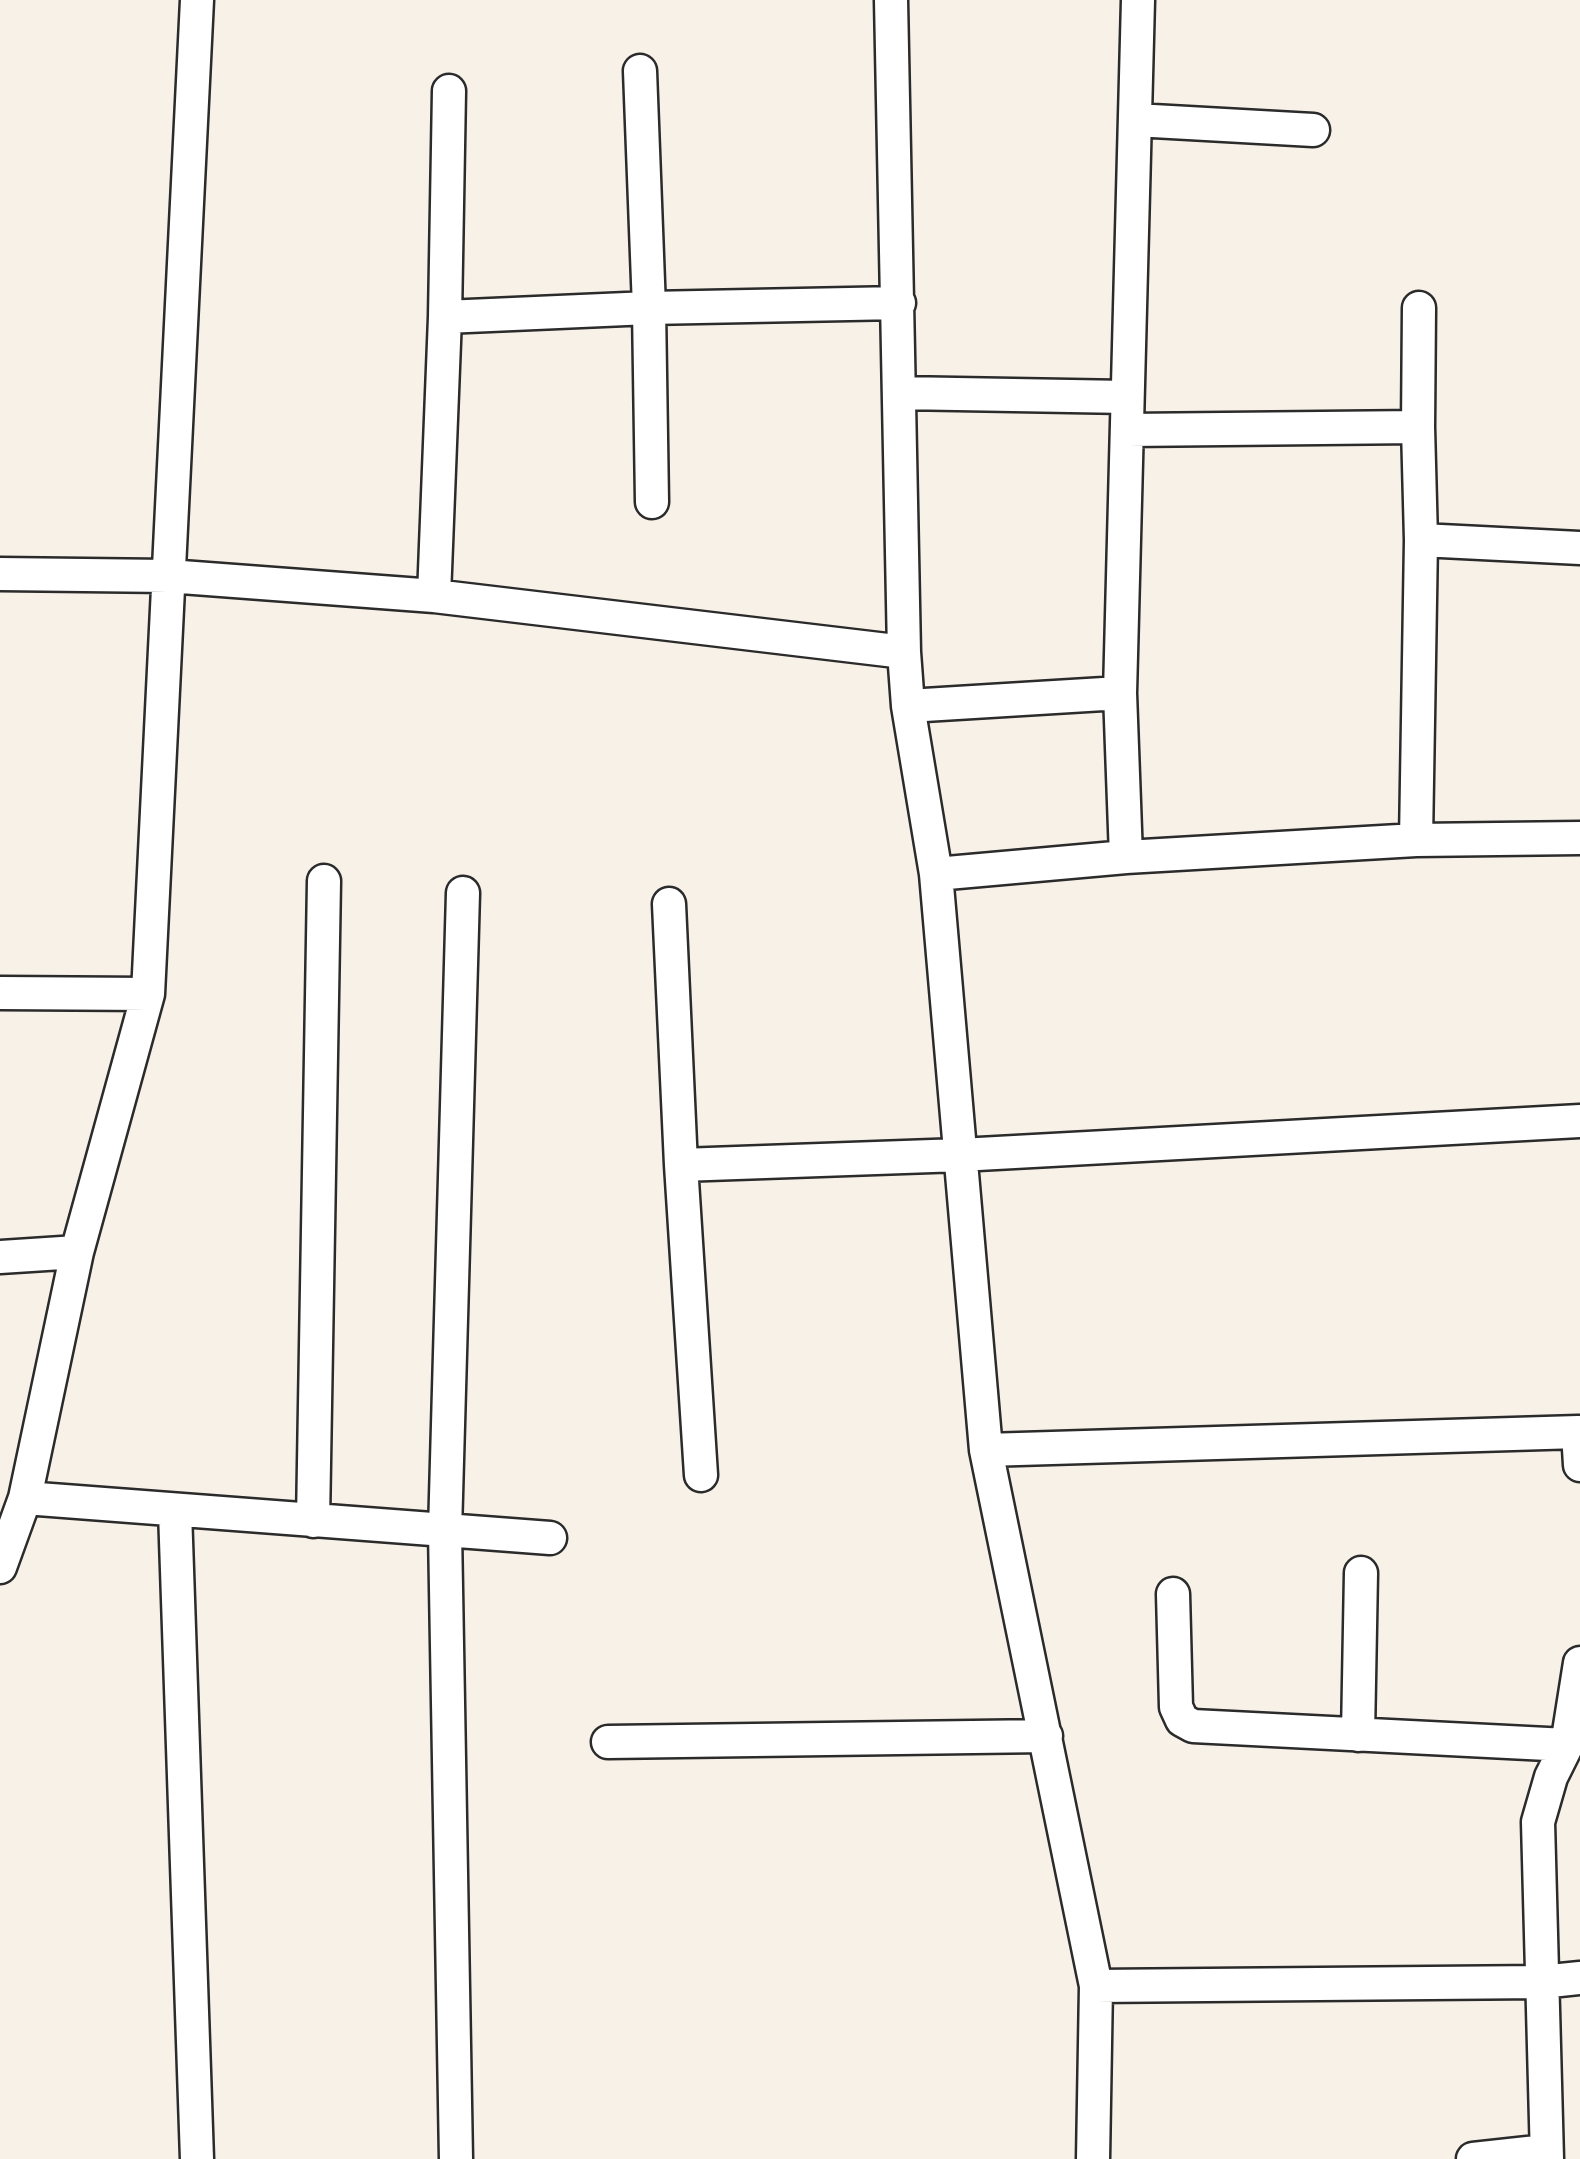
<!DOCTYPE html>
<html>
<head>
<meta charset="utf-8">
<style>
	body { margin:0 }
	canvas { display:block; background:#f7f1e8 }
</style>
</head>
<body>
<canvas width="1580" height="2159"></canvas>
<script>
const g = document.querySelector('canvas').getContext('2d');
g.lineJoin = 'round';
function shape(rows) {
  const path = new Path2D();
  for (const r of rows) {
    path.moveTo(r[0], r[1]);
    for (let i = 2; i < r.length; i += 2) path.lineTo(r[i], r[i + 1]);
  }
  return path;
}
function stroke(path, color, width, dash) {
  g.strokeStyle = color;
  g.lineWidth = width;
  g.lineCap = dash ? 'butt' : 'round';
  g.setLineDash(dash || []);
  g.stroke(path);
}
const street = shape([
	[891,0,904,652,908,706,936,874,986,1450,1096,1986,1093,2159],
	[640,71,649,308,652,502],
	[1135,120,1313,130],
	[445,317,649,308,899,303],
	[900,393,1127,397],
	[1128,430,1418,427],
	[1421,540,1580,548],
	[0,574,168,576,434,596,904,652],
	[434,596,445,317,449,91],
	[1120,693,1126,857],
	[908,706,1120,693,1138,0],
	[1416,840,1421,540,1418,427,1419,308],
	[936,874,1126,857,1416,840,1580,838],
	[669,904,681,1165,701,1475],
	[0,993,148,994,77,1252,25,1498,0,1567],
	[148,994,197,0],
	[681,1165,960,1155,1580,1121],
	[0,1257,77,1252],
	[986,1450,1578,1432,1580,1465],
	[25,1498,550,1538],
	[175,1511,197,2159],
	[313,1521,324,881],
	[1173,1594,1176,1707,1182,1720,1193,1726,1567,1745],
	[1358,1735,1361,1573],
	[608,1742,1046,1736],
	[1096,1986,1541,1982,1580,1978],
	[456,2159,445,1531,463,893],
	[1473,2159,1546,2151],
	[1547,2159,1538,1822,1551,1777,1567,1745,1580,1663]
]);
stroke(street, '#2b2b2b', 37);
stroke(street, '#fff', 32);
</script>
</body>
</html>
